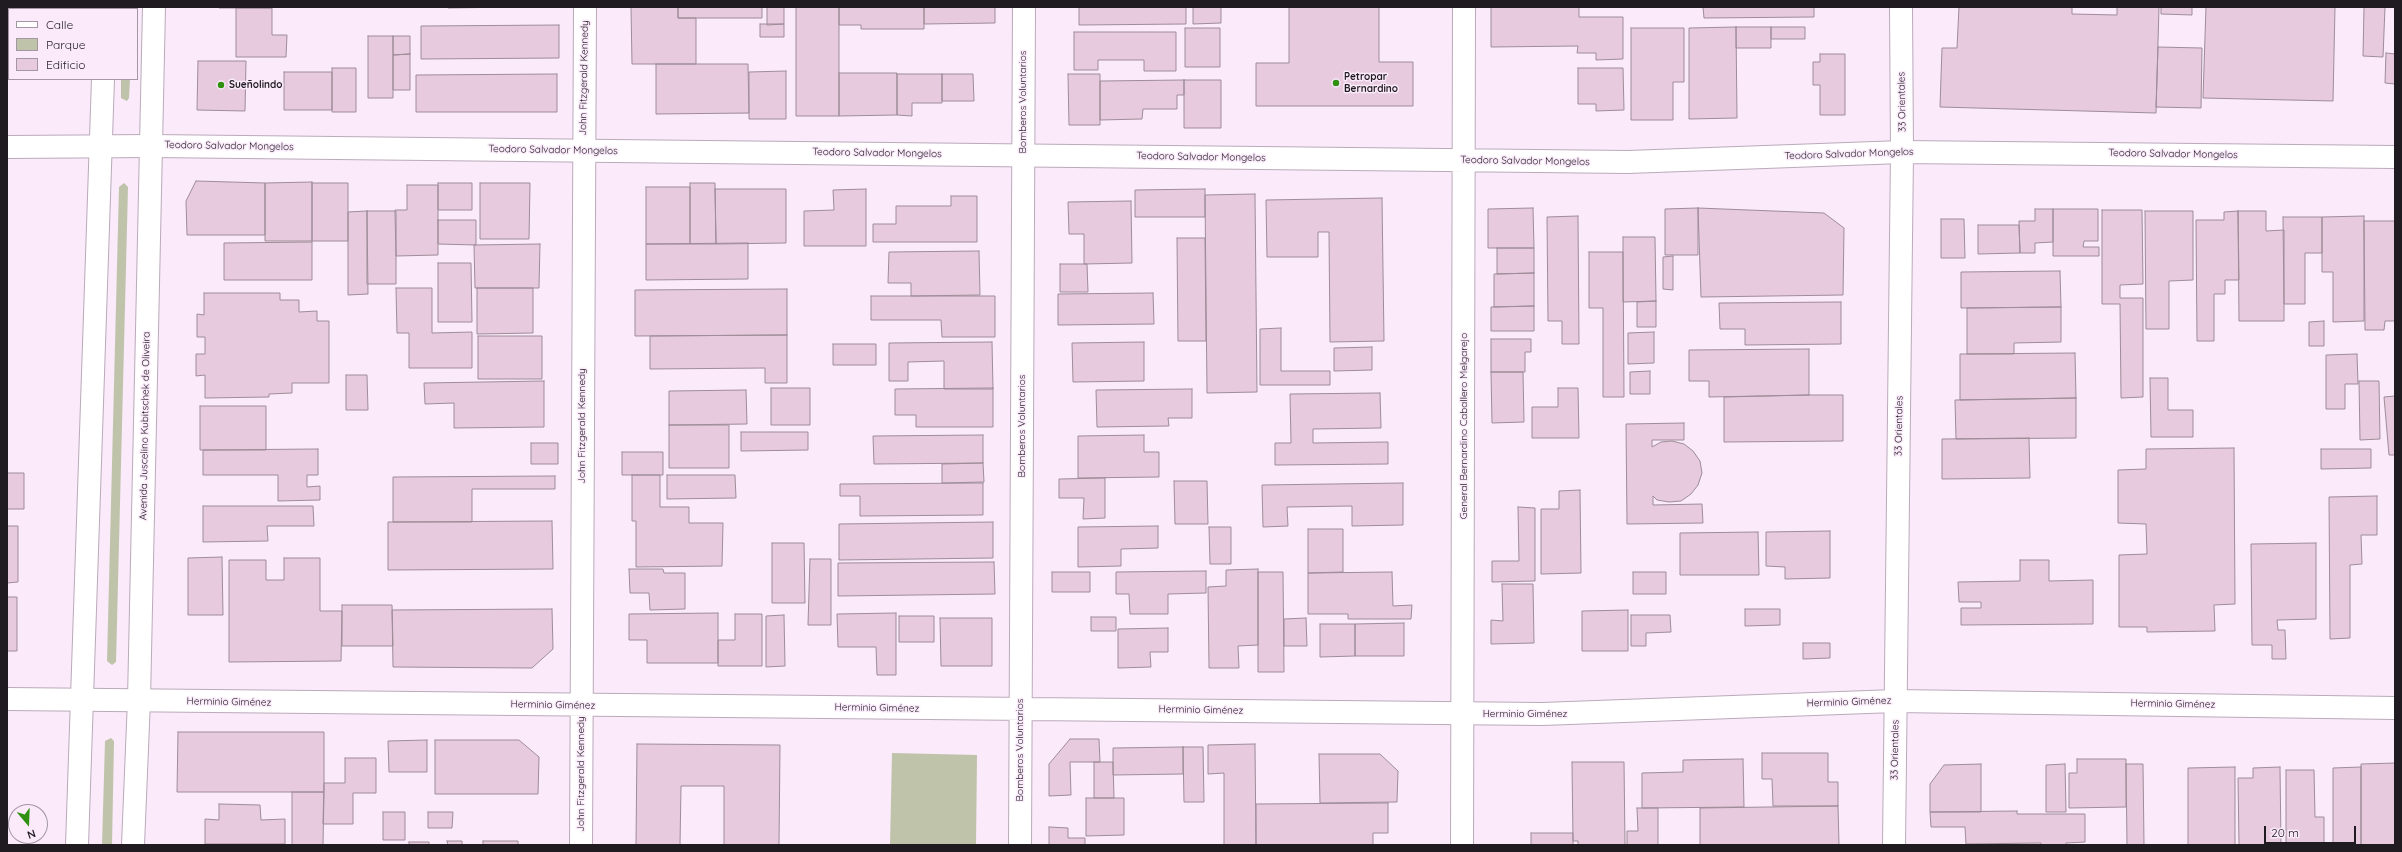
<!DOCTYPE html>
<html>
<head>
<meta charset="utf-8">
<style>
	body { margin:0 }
	#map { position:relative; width:2402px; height:852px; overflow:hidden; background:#faeafa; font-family:Quicksand,sans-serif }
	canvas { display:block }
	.frame { position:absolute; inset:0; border:8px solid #201b21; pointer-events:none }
	.legend { position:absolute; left:8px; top:8px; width:130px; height:72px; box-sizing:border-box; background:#faeafa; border:1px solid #a397a3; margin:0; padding:5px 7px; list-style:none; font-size:12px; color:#201b21 }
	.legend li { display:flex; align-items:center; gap:8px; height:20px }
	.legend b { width:20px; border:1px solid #a397a3 }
	.north { position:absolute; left:8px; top:804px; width:40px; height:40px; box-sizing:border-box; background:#faeafa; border:1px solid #a397a3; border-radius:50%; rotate:161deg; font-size:11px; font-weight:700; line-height:16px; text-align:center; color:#201b21 }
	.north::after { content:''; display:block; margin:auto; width:14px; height:18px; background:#2f910f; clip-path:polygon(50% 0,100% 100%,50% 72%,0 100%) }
	.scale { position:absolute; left:2264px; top:826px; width:92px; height:18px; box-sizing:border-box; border:2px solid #201b21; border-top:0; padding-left:5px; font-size:12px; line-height:14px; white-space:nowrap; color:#201b21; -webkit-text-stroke:3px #faeafa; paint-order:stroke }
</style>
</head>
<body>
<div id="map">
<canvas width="2402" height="852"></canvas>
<div class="frame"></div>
<ul class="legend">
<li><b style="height:5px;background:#fff"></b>Calle</li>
<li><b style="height:11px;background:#bfc3aa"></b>Parque</li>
<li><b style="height:11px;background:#e7cade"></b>Edificio</li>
</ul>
<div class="north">N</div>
<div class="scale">20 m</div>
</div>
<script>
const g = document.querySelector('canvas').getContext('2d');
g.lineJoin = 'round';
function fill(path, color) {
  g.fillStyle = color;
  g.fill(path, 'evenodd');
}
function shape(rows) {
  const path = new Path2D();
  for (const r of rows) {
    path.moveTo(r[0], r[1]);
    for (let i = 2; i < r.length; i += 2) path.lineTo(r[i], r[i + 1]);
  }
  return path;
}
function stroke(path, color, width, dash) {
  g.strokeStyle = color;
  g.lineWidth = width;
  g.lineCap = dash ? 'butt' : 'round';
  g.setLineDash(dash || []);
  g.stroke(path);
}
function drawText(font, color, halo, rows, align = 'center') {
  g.font = font + ' Quicksand,sans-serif';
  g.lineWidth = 3;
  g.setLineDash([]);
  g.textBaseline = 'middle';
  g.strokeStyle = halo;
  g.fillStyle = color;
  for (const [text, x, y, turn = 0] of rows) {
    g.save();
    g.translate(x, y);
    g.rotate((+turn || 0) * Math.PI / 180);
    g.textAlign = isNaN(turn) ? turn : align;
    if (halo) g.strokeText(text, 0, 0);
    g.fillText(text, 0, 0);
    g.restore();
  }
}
const green = shape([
	[121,79,130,79,129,98,127,101,121,98],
	[124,183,128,187,116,662,112,665,107,661,119,187],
	[111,738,114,741,112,845,102,845,105,741],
	[892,753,977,755,976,845,890,845]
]);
const building = shape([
	[219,7,272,7,272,8,219,8,219,7],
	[448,7,514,7,448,8,448,7],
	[631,7,678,7,678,18,696,18,696,64,632,64,631,7],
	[678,7,762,7,762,18,678,18,678,7],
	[767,7,784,7,784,24,767,25,767,7],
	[796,7,839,7,839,116,796,116,796,7],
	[839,7,924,7,924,29,861,29,861,25,839,25,839,7],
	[924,7,995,7,995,23,924,24,924,7],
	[1079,7,1186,7,1186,24,1079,25,1079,7],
	[1193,7,1221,7,1221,23,1193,24,1193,7],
	[1289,7,1379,7,1379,62,1413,62,1413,106,1256,106,1256,63,1289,63,1289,7],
	[1491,7,1579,7,1579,17,1623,17,1623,59,1596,60,1596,53,1577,53,1578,46,1491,47,1491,7],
	[1703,7,1814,7,1814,17,1704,18,1703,7],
	[1959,7,2072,7,2072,14,2117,15,2117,7,2159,7,2156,113,1940,107,1942,48,1957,48,1959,7],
	[2161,7,2192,7,2192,15,2161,14,2161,7],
	[2206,7,2335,7,2333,101,2203,98,2206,7],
	[2364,7,2385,7,2383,57,2363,56,2364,7],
	[236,8,272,8,272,35,287,35,286,57,236,57,236,8],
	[760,24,784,24,784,37,760,37,760,24],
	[559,25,559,58,421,59,421,26,559,25],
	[1736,27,1771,27,1771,48,1736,48,1736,27],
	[1736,27,1737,118,1689,119,1689,28,1736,27],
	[1771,27,1805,27,1805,39,1771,39,1771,27],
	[1185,28,1220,28,1220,67,1185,67,1185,28],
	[1631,28,1684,28,1684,82,1673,82,1673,120,1631,120,1631,28],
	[1074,32,1176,32,1176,71,1144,71,1144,60,1098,60,1098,70,1074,70,1074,32],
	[368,36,393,36,393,98,368,98,368,36],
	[393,36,410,36,410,54,393,55,393,36],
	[2158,47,2202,48,2201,108,2156,107,2158,47],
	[2386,53,2395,54,2395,84,2385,83,2386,53],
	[410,54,410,90,393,90,393,55,410,54],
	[1820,54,1845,54,1845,115,1820,115,1820,85,1813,85,1813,62,1820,62,1820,54],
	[198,61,246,61,245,111,197,110,198,61],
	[656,64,748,64,749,113,656,114,656,64],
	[332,68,356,68,356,112,332,112,332,68],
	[1578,68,1623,68,1624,110,1596,111,1596,104,1578,104,1578,68],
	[786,71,786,119,749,119,749,72,786,71],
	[284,72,332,72,332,110,284,110,284,72],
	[839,73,897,73,897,115,839,116,839,73],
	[557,74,557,112,416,112,416,75,557,74],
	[897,74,942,74,942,103,912,103,912,116,897,115,897,74],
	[942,74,973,74,974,101,942,101,942,74],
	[1068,74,1100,74,1100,125,1069,125,1068,74],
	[1184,80,1221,80,1221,128,1184,128,1184,80],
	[1184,80,1184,95,1177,95,1177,109,1143,109,1142,119,1100,120,1100,81,1184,80],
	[196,181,265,183,265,235,187,235,186,201,196,181],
	[312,182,312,241,265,241,265,183,312,182],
	[312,183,348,183,348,241,312,241,312,183],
	[438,183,472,183,472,210,438,210,438,183],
	[480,183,530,183,529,239,480,239,480,183],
	[690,183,715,183,716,244,690,244,690,183],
	[407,185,438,185,438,255,396,256,395,210,407,210,407,185],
	[646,187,690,187,690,244,646,244,646,187],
	[715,189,786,189,786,243,716,244,715,189],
	[866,189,866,246,804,246,804,211,834,210,833,190,866,189],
	[1205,189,1205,217,1135,217,1135,190,1205,189],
	[1255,194,1257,392,1207,393,1205,195,1255,194],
	[951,196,977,196,977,242,873,242,873,224,896,224,896,206,951,206,951,196],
	[1382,198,1384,341,1330,342,1329,232,1318,232,1318,257,1267,257,1266,200,1382,198],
	[1131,201,1132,263,1084,264,1084,234,1069,234,1068,202,1131,201],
	[1533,208,1534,248,1488,248,1488,209,1533,208],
	[1698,208,1824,213,1844,228,1843,295,1701,297,1698,208],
	[1698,208,1698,255,1665,255,1665,209,1698,208],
	[2035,209,2053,209,2053,242,2035,243,2035,253,2020,253,2019,221,2035,221,2035,209],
	[2053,209,2098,209,2098,241,2084,241,2083,247,2099,247,2099,256,2053,256,2053,209],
	[2102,210,2142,210,2143,284,2120,285,2120,298,2143,298,2143,397,2121,398,2120,304,2102,304,2102,210],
	[367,211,396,211,396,284,367,284,367,211],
	[367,211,368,294,348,295,348,212,367,211],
	[2145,211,2193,211,2193,280,2169,281,2169,329,2146,329,2145,211],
	[2238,211,2266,211,2266,231,2284,230,2284,321,2239,321,2238,211],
	[2238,211,2239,280,2225,280,2225,294,2214,294,2214,341,2197,341,2196,220,2224,220,2224,212,2238,211],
	[1578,216,1579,344,1562,344,1562,321,1548,321,1547,217,1578,216],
	[2364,216,2364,321,2333,322,2333,272,2322,272,2322,217,2364,216],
	[2283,217,2322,217,2322,253,2305,253,2305,304,2284,304,2283,217],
	[1941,219,1964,219,1965,258,1941,258,1941,219],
	[438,220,476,220,476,245,438,244,438,220],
	[2364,221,2395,221,2395,321,2385,321,2384,330,2365,330,2364,221],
	[1978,225,2019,225,2020,253,1978,254,1978,225],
	[1623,237,1655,237,1656,301,1623,302,1623,237],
	[1177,238,1205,238,1206,341,1178,341,1177,238],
	[312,242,312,280,224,280,224,243,312,242],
	[748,243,748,279,646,280,646,244,748,243],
	[540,244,539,288,475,288,474,245,540,244],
	[1497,248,1534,248,1534,273,1497,274,1497,248],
	[979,251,980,295,911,296,911,283,888,283,889,252,979,251],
	[1589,252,1623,252,1624,397,1603,397,1603,308,1589,308,1589,252],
	[1673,256,1673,290,1663,289,1663,257,1673,256],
	[438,263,471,263,472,322,438,322,438,263],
	[1060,264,1087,264,1088,292,1060,292,1060,264],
	[2060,271,2061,307,1961,308,1961,272,2060,271],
	[1534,273,1534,306,1494,307,1494,274,1534,273],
	[396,288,432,288,432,333,472,332,472,368,409,368,409,333,397,333,396,288],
	[477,288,533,288,533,333,477,334,477,288],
	[787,289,787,335,635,336,635,290,787,289],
	[204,293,280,293,280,300,299,300,299,312,317,311,317,321,329,321,329,383,292,383,292,393,269,394,269,397,205,398,205,375,196,376,196,354,205,354,205,337,197,337,197,314,204,315,204,293],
	[1153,293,1154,324,1058,325,1058,294,1153,293],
	[871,296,995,296,995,337,942,337,941,320,871,320,871,296],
	[1656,301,1656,327,1637,327,1637,302,1656,301],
	[1841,302,1841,344,1745,345,1745,329,1720,329,1719,303,1841,302],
	[1534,306,1534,331,1491,331,1491,307,1534,306],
	[2061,307,2061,342,2014,343,2014,354,1967,354,1967,308,2061,307],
	[2324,321,2324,346,2309,346,2309,322,2324,321],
	[1281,328,1281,371,1330,371,1330,385,1260,385,1260,329,1281,328],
	[1654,332,1654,363,1628,364,1628,333,1654,332],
	[787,335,787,383,765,383,765,368,650,369,650,336,787,335],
	[478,336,542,336,542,379,478,379,478,336],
	[1491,339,1531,339,1531,352,1525,352,1525,372,1491,372,1491,339],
	[992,342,993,389,944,389,944,361,908,362,908,381,889,381,889,343,992,342],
	[1144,342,1144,381,1073,382,1072,343,1144,342],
	[833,344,876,344,876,365,833,365,833,344],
	[1372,347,1372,370,1334,371,1334,348,1372,347],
	[1809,349,1809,395,1709,397,1709,381,1689,381,1689,350,1809,349],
	[2075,353,2076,398,1960,400,1960,354,2075,353],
	[2357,354,2358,384,2345,384,2345,409,2326,409,2326,355,2357,354],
	[1650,371,1650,394,1630,394,1630,372,1650,371],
	[1491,372,1523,372,1524,422,1492,423,1491,372],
	[346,375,367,375,368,410,346,410,346,375],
	[2150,378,2168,378,2168,410,2193,410,2193,437,2151,437,2150,378],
	[544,381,544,427,454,428,454,403,425,404,424,383,544,381],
	[2359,381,2379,381,2380,439,2360,440,2359,381],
	[771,388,810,388,810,425,771,425,771,388],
	[993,388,993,427,916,427,916,415,895,415,895,389,993,388],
	[1558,388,1578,388,1579,438,1532,438,1532,407,1558,407,1558,388],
	[1192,389,1192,418,1168,418,1169,426,1097,427,1096,390,1192,389],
	[746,390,747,424,669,425,669,391,746,390],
	[1380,393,1381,428,1313,429,1313,443,1388,442,1388,464,1275,465,1275,443,1291,443,1290,394,1380,393],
	[1809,395,1843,395,1843,441,1724,442,1724,397,1809,395],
	[2395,396,2395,455,2389,455,2384,397,2395,396],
	[2076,398,2076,438,1956,439,1955,400,2076,398],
	[200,406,266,406,266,450,200,450,200,406],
	[1684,423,1684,440,1652,440,1652,447,1661,442,1672,441,1684,444,1693,451,1700,461,1702,473,1698,485,1691,494,1681,501,1669,502,1657,500,1653,496,1653,505,1702,504,1703,523,1627,524,1626,424,1684,423],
	[669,425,729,425,729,468,669,468,669,425],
	[741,432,808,432,808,450,741,451,741,432],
	[983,435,983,463,874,464,873,436,983,435],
	[1144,435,1144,452,1159,452,1159,477,1078,478,1078,436,1144,435],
	[2029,438,2030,478,1942,479,1942,439,2029,438],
	[531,443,558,443,558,464,531,464,531,443],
	[2234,448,2235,604,2214,605,2215,631,2147,632,2147,627,2119,627,2119,555,2147,554,2146,524,2118,523,2118,470,2146,469,2146,449,2234,448],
	[318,449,318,475,307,475,307,487,320,486,320,500,278,501,278,475,203,475,203,450,318,449],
	[2321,449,2371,449,2371,468,2321,469,2321,449],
	[622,452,663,452,663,475,622,475,622,452],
	[983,463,984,482,942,483,942,464,983,463],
	[7,473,24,473,24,509,7,509,7,473],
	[632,475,660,475,660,507,689,507,689,523,723,523,722,566,636,567,636,521,632,521,632,475],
	[667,475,735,475,736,498,667,499,667,475],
	[555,476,555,489,472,489,472,522,393,522,393,477,555,476],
	[1105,478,1105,518,1083,519,1084,498,1059,498,1059,479,1105,478],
	[1174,481,1207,481,1208,524,1175,524,1174,481],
	[983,483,983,515,860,516,860,496,840,496,840,484,983,483],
	[1403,483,1403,525,1352,526,1352,506,1287,507,1288,526,1263,527,1262,485,1403,483],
	[1580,490,1581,573,1541,574,1541,509,1559,509,1559,491,1580,490],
	[2377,496,2377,535,2361,535,2362,564,2350,565,2350,638,2330,639,2329,497,2377,496],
	[203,506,313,506,314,526,267,526,268,541,203,542,203,506],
	[1518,507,1535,508,1535,581,1492,582,1492,561,1519,561,1518,507],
	[552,521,553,569,388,570,388,522,552,521],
	[993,522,993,558,839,560,839,524,993,522],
	[7,526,18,526,18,582,7,583,7,526],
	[1158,526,1158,548,1121,549,1121,566,1078,567,1078,527,1158,526],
	[1209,527,1231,527,1231,564,1210,564,1209,527],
	[1308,529,1343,529,1343,572,1308,573,1308,529],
	[1830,531,1830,578,1785,579,1785,567,1766,566,1766,532,1830,531],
	[1758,532,1759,575,1680,575,1680,533,1758,532],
	[772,543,804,543,805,603,772,603,772,543],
	[2316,543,2316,619,2277,620,2278,630,2285,630,2286,659,2272,659,2272,645,2252,645,2251,544,2316,543],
	[222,557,223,615,188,615,188,558,222,557],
	[284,558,320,558,320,611,342,611,341,661,229,662,229,560,266,560,266,580,284,580,284,558],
	[810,559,831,559,831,625,808,625,810,559],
	[2020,560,2049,560,2049,581,2093,580,2093,624,1961,625,1961,608,1981,608,1981,602,1959,602,1958,582,2020,581,2020,560],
	[994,562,995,594,838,596,838,563,994,562],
	[629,569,663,569,664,573,685,573,685,609,650,610,649,593,630,593,629,569],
	[1258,569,1258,645,1238,646,1239,668,1209,668,1208,587,1226,586,1226,570,1258,569],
	[1206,571,1206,593,1168,594,1168,614,1130,614,1129,594,1116,594,1116,572,1206,571],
	[1052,572,1090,572,1090,592,1052,592,1052,572],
	[1258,572,1283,572,1284,672,1258,672,1258,572],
	[1392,572,1393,606,1412,605,1411,619,1348,619,1348,614,1308,614,1308,573,1392,572],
	[1633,572,1666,572,1666,594,1633,594,1633,572],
	[1502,584,1533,584,1534,643,1491,644,1491,620,1503,621,1502,584],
	[7,597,17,597,17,651,7,651,7,597],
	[342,605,392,605,393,646,342,646,342,605],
	[552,609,553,649,532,668,393,667,392,610,552,609],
	[1745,609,1780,609,1780,625,1745,626,1745,609],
	[1628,610,1628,651,1582,651,1582,611,1628,610],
	[718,613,718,663,647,663,647,640,629,640,629,614,718,613],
	[896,613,896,675,877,675,876,647,838,647,837,614,896,613],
	[735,614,762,614,762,666,718,666,718,640,735,640,735,614],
	[784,615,785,666,766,667,766,616,784,615],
	[1631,615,1670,615,1671,632,1646,633,1646,646,1631,646,1631,615],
	[899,616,934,616,934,642,899,642,899,616],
	[1091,617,1116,617,1116,631,1091,631,1091,617],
	[940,618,992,618,992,666,941,666,940,618],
	[1306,618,1307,646,1284,646,1284,619,1306,618],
	[1404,623,1404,656,1355,656,1355,624,1404,623],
	[1320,624,1355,624,1355,656,1320,657,1320,624],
	[1168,628,1168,652,1150,652,1151,667,1118,668,1118,629,1168,628],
	[1803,643,1830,643,1830,658,1803,659,1803,643],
	[178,732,324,732,324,792,177,792,178,732],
	[1070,739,1099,739,1100,762,1070,762,1071,795,1049,796,1049,764,1070,739],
	[427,740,427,772,389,772,388,741,427,740],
	[435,740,519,740,539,757,538,794,435,794,435,740],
	[637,744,780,745,779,845,724,845,724,786,681,786,680,845,636,845,637,744],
	[1255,744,1256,845,1224,845,1224,773,1208,774,1208,745,1255,744],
	[1183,747,1203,747,1204,802,1184,802,1183,747],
	[1183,747,1183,774,1113,775,1113,748,1183,747],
	[1762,753,1828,753,1828,782,1838,782,1838,806,1773,806,1772,779,1762,779,1762,753],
	[1319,754,1380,754,1398,771,1397,802,1320,803,1319,754],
	[345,758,376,758,376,793,353,793,353,824,323,824,324,783,345,783,345,758],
	[1743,759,1744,807,1642,808,1642,773,1683,772,1683,760,1743,759],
	[2077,759,2126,759,2126,807,2069,808,2069,773,2077,773,2077,759],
	[1094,762,1113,762,1114,798,1094,798,1094,762],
	[1572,762,1624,762,1625,845,1578,845,1578,841,1573,841,1572,762],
	[2395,763,2395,845,2361,845,2361,764,2395,763],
	[1981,764,1981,812,1930,812,1930,784,1944,765,1981,764],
	[2065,764,2066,812,2046,812,2046,765,2065,764],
	[2126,764,2143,764,2144,845,2127,845,2126,764],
	[2235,767,2235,845,2188,845,2188,768,2235,767],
	[2280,767,2281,845,2239,845,2238,778,2253,778,2253,768,2280,767],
	[2361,767,2361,845,2333,845,2333,768,2361,767],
	[2286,770,2314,770,2315,817,2324,817,2324,843,2286,844,2286,770],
	[292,792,324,792,323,845,292,845,292,792],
	[1086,798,1124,798,1124,835,1086,836,1086,798],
	[1388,803,1388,833,1373,833,1373,845,1256,845,1256,804,1388,803],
	[219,804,260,805,261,820,285,819,285,844,205,844,205,819,219,820,219,804],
	[1838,806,1839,845,1700,845,1700,808,1838,806],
	[1637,808,1658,808,1658,845,1627,845,1627,831,1638,831,1637,808],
	[2017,811,2017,814,2085,814,2085,842,2066,843,2066,845,2041,845,2041,843,1966,844,1965,827,1931,827,1930,812,2017,811],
	[383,812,405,812,405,840,383,840,383,812],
	[428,812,453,812,452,828,428,828,428,812],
	[1049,827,1068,828,1068,838,1085,838,1085,845,1049,845,1049,827],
	[1531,833,1573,833,1573,845,1531,845,1531,833],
	[447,841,462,841,462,845,448,845,447,841],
	[483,841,518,841,518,845,483,845,483,841],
	[409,842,429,842,429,845,409,845,409,842]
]);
const street = shape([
	[7,699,1542,714,1895,701,2395,708],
	[581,845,585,7],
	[1020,845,1024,7],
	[1894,845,1902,152,1901,7]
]);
const secondary = shape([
	[7,147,151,146,1628,162,1902,152,2395,157],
	[1462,845,1464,7]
]);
const primary = shape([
	[105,9,105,7],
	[77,845,103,79],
	[133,845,139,700,154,7]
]);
const markers = [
	[1336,83,4,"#2f910f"],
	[221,85,4,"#2f910f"]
];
const poiNames = [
	["Petropar",1344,77],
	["Bernardino",1344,89],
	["Sueñolindo",229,85]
];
const streetNames = [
	["John Fitzgerald Kennedy",584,78,-89],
	["Bomberos Voluntarios",1023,102,-90],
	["33 Orientales",1902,102,-91],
	["Teodoro Salvador Mongelos",229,146,1],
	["Teodoro Salvador Mongelos",553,150,1],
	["Teodoro Salvador Mongelos",877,153,1],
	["Teodoro Salvador Mongelos",1849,154,-2],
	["Teodoro Salvador Mongelos",2173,154,1],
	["Teodoro Salvador Mongelos",1201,157,1],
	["Teodoro Salvador Mongelos",1525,161,1],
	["Avenida Juscelino Kubitschek de Oliveira",145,426,-89],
	["John Fitzgerald Kennedy",582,426,-90],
	["Bomberos Voluntarios",1022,426,-90],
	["General Bernardino Caballero Melgarejo",1464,426,-90],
	["33 Orientales",1899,426,-89],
	["Herminio Giménez",229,702,1],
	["Herminio Giménez",1849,702,-2],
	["Herminio Giménez",2173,704,1],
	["Herminio Giménez",553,705,1],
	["Herminio Giménez",877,708,1],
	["Herminio Giménez",1201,710,1],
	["Herminio Giménez",1525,714],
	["Bomberos Voluntarios",1020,750,-90],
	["33 Orientales",1895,750,-89],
	["John Fitzgerald Kennedy",581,774,-90]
];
fill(green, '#bfc3aa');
fill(building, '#e7cade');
stroke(building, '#9e8c98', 1);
stroke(street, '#baaaba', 24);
stroke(secondary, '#baaaba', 24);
stroke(primary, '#baaaba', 24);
stroke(street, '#fff', 22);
stroke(secondary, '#fff', 22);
stroke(primary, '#fff', 22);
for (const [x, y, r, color] of markers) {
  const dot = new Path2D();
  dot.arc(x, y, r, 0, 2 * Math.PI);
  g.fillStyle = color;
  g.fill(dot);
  stroke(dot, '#faeafa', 1.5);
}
drawText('bold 10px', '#201b21', '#faeafa', poiNames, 'left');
drawText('10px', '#201b21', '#faeafa', streetNames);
</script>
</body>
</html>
